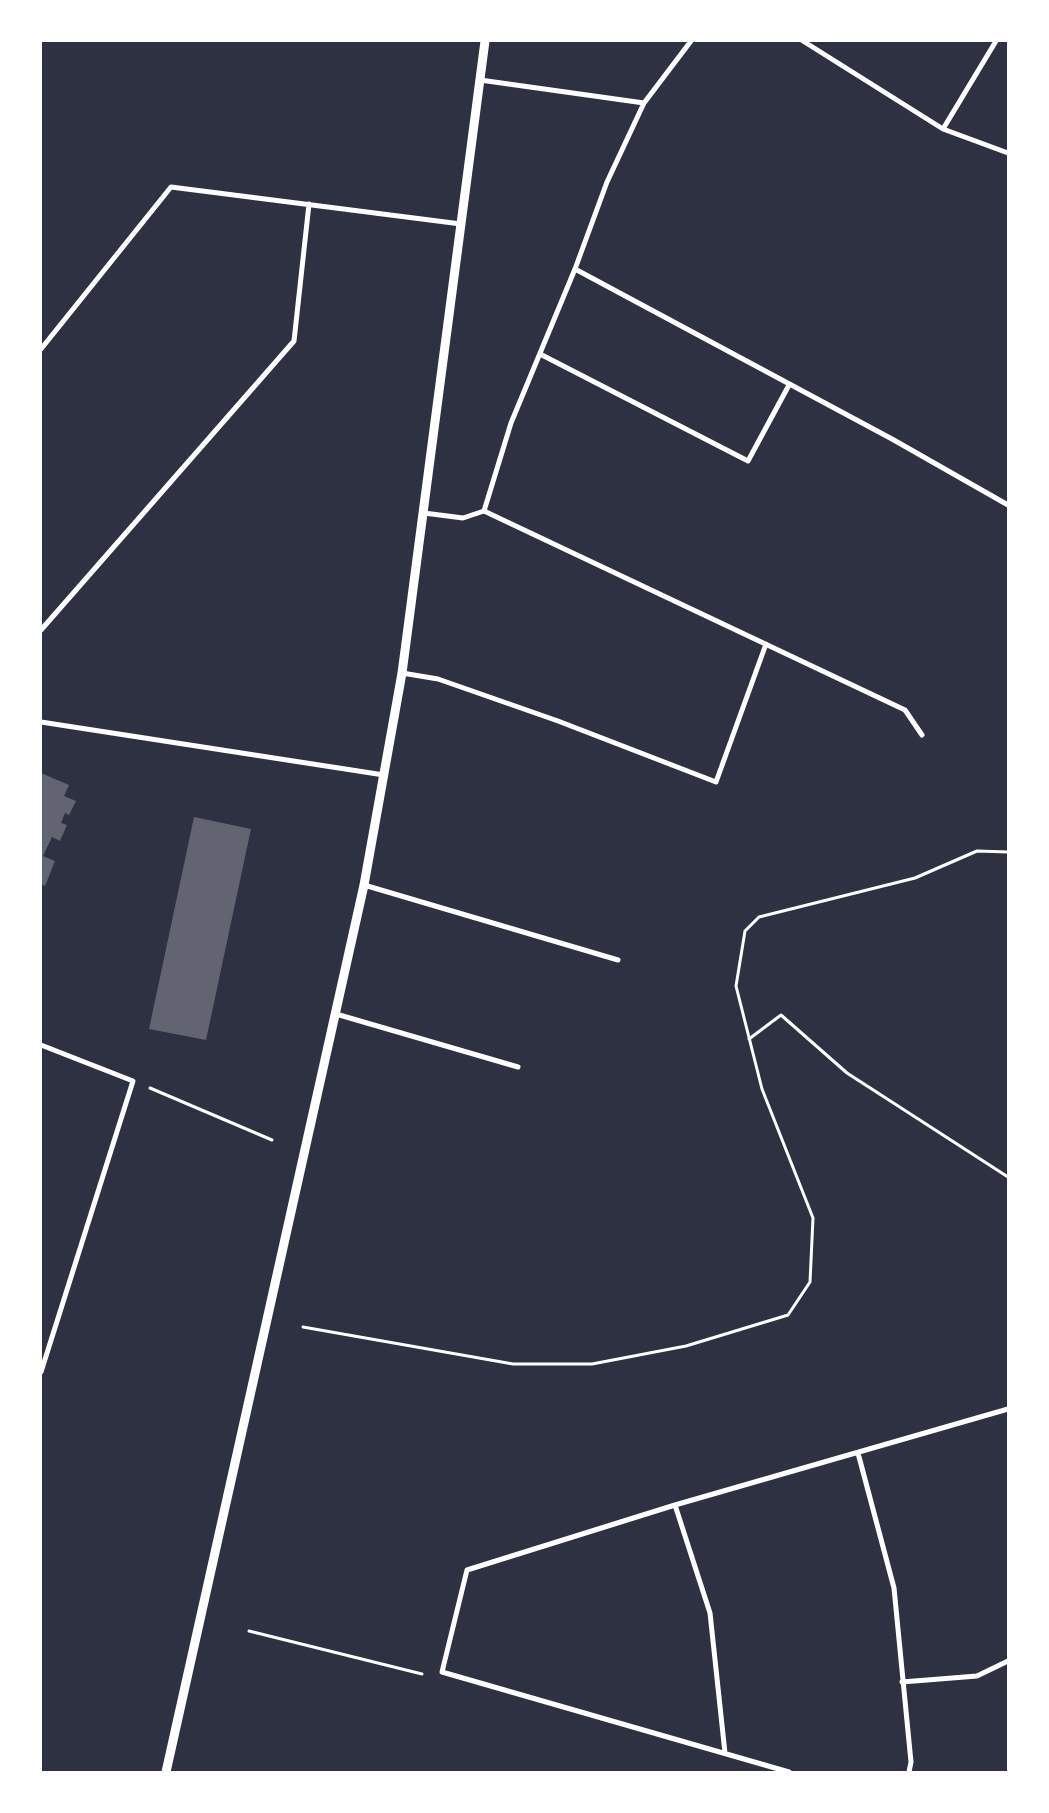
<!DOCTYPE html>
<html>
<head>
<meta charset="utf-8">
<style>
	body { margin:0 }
	#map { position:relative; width:1049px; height:1813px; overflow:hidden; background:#2d3142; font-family:Poppins,sans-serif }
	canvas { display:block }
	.frame { position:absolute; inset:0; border:42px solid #fff; pointer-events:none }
</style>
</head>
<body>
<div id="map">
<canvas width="1049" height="1813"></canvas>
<div class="frame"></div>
</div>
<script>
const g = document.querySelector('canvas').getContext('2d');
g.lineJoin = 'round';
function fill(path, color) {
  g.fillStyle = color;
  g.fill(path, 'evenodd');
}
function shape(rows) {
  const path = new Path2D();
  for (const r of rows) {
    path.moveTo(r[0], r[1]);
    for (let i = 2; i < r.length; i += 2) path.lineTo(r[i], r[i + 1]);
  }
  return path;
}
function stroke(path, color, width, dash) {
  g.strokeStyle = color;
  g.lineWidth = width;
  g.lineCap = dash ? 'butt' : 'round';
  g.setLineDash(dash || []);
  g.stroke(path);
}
const building = shape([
	[41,773,69,785,64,796,76,801,69,815,65,813,61,823,67,825,60,841,52,837,43,856,55,861,45,886,41,884],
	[194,817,251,829,206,1040,149,1029]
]);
const path = shape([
	[749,1039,781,1015,847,1073,1008,1177],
	[150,1088,272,1140],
	[303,1327,513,1364,592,1364,686,1346,788,1315,810,1282,813,1218,762,1089,736,986,745,931,759,917,915,878,977,851,1008,852],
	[249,1631,422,1674]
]);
const minor = shape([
	[803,41,943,129],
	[996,41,943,129,1008,153],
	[480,80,644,103],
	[575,269,892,439,1008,505],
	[41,349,171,187,461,224],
	[540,354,748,461,789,385],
	[484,511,905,710,922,735],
	[424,513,463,518,484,511,511,423,575,269,607,182,644,103,691,41],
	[41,630,294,341,309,204],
	[402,673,438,679,558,721,716,782,766,644],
	[41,722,384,775],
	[364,885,618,960],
	[336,1014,518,1067],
	[41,1045,133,1081,41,1372],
	[858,1453,894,1588,911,1762,909,1772],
	[675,1505,710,1613,725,1753],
	[902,1682,977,1676,1008,1661],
	[789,1772,442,1672,467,1570,675,1505,1008,1409]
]);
const tertiary = shape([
	[166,1772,364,885,402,673,485,41]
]);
fill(building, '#626471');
stroke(path, '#fff', 3);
stroke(minor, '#fff', 5);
stroke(tertiary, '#fff', 9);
</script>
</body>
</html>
